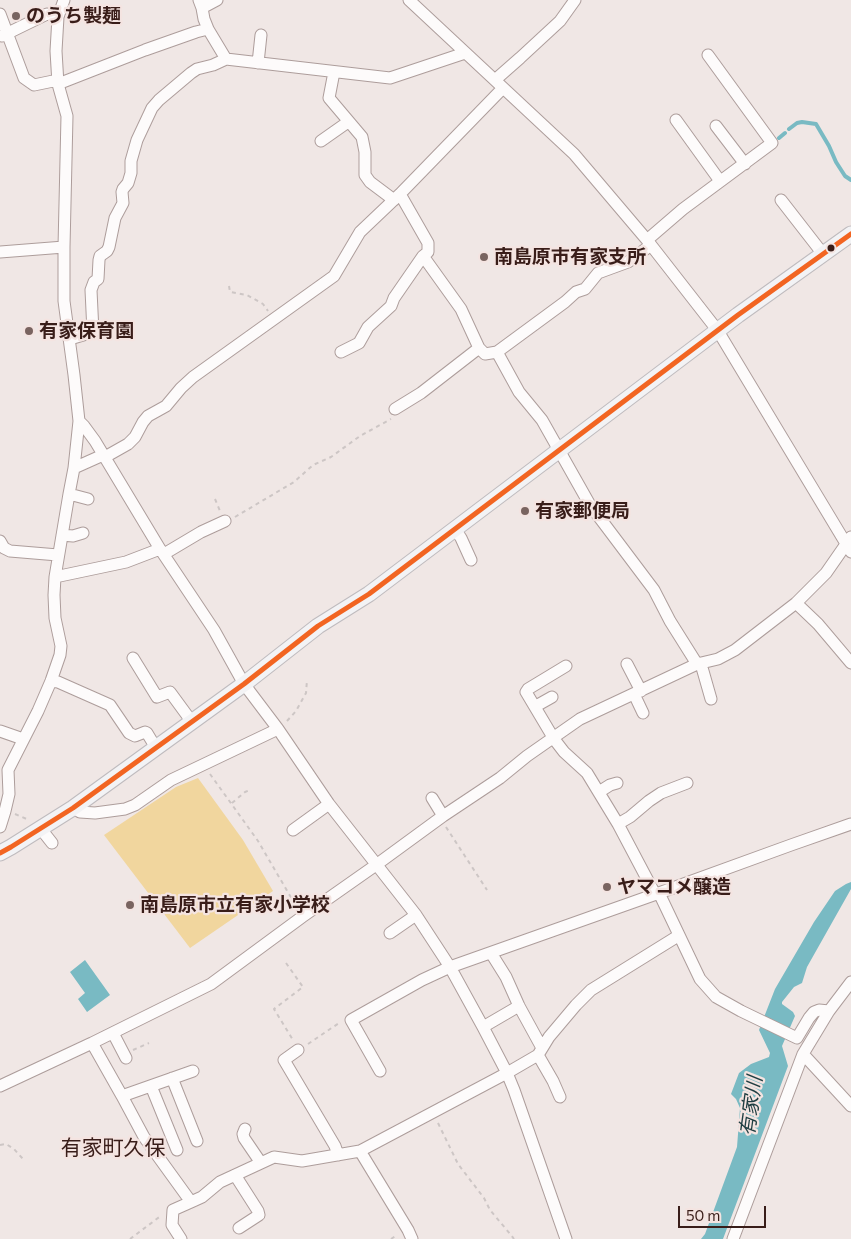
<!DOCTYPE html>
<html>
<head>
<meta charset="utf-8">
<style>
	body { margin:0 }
	#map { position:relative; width:851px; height:1239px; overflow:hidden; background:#f0e7e5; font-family:Commissioner,sans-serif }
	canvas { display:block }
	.scale { position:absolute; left:678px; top:1206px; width:88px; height:22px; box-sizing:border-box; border:2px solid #391d19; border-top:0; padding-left:6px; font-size:15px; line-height:18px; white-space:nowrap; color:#391d19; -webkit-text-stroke:4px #f4e4e1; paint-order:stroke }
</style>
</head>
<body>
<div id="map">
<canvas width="851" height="1239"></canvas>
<div class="scale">50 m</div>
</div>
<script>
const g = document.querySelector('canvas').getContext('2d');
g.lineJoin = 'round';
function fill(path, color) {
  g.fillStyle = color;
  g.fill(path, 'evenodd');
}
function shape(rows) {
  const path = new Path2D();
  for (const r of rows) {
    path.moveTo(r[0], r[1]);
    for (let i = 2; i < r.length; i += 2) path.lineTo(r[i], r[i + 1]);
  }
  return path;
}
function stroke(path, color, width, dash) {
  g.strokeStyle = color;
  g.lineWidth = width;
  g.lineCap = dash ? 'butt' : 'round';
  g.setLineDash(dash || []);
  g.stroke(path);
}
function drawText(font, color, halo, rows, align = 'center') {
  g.font = font + ' Commissioner,"Noto Sans JP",sans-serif';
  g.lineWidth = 4.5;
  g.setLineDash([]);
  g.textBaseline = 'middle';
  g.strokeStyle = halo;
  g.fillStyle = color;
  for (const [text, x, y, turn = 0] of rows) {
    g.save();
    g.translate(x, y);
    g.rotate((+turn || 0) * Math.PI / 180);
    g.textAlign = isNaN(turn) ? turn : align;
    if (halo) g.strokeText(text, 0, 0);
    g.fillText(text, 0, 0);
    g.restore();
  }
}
const green = shape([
	[198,778,243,840,273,891,190,948,104,835,176,787]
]);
const water = shape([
	[851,882,851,889,807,967,802,983,794,987,782,1002,782,1004,793,1012,795,1016,782,1046,788,1066,723,1239,701,1239,705,1234,737,1147,740,1108,736,1099,731,1094,739,1073,751,1064,769,1057,770,1053,759,1030,775,989,814,922,835,891,846,884],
	[85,960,110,995,87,1012,78,999,85,993,70,972]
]);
const stream = shape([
	[789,129,797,123,802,122,816,124,829,146,836,162,845,176,851,180],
	[779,138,785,133]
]);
const path = shape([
	[229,286,230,292,247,295,263,304,268,311],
	[215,499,220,511],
	[235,517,294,482,313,465,331,457,360,436,391,419],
	[287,721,296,711,306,693,307,680],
	[210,774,258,841,296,906],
	[232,803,245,792,250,790],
	[15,814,29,820],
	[446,827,487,890],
	[286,963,303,987,274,1009,293,1040],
	[308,1044,339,1023],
	[133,1050,149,1043],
	[438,1123,458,1164,484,1198,490,1210,511,1235,514,1239],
	[0,1145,6,1144,14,1149,23,1159],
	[130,1239,162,1215],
	[391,1239,397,1235]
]);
const minor = shape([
	[199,0,202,8,204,19,208,29],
	[409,0,574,154,647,240,718,331,851,552],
	[202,8,217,0],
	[0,14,24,78,34,85,58,80],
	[2,36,47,14,58,17],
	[258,63,261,35],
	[334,72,329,98,362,137,365,152,365,175,370,182,394,200],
	[495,80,520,58,560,21,575,0],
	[58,84,145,50,196,32,208,29,226,59,390,78,465,53],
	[676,120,720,181],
	[716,126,745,164],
	[321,141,348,122],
	[781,200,823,254],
	[647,240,683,209,772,143,708,55],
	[0,252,64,247],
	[70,339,93,332,91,290,94,282,98,279,99,260,100,256,107,251,109,247,115,218,123,203,122,192,123,189,128,183,131,173,131,161,137,140,152,108,159,100,191,73,197,69,213,65,226,59],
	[479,348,485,354,497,352,519,392,542,420,590,505,654,590,670,621,697,664],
	[341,352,359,343,368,327,391,306,394,298,423,256,428,252,428,243,400,194],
	[497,352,565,302,576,292,585,289,598,273,628,262,651,245],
	[395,409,421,393,479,348,461,309,423,256],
	[79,421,84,426,95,441,160,549,214,630,244,684,278,729,329,804,416,915,450,967,483,1027,507,1073,514,1090,566,1239],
	[105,457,128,444,135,437,143,422,148,416,166,406,181,388,193,377,334,276,360,232,400,194,503,88],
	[74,468,103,455],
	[69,494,88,499],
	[455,529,461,538,471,560],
	[62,535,73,536,83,533],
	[0,541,4,548,10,551,58,555],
	[164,554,201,532,225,521],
	[55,577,126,562,160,549],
	[796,603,818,624,851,663],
	[133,658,157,697,170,692,192,722],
	[627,664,641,691],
	[701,664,711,699],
	[566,666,528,689,526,692,554,739,564,752,587,773,618,824,655,894],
	[51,681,58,682,110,705,129,733,135,736,145,732,147,733,156,748],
	[634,694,643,713],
	[536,706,552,697],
	[0,731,23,739],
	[599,792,610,785,617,783],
	[432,798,443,816],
	[73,808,80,812,95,813,125,809,135,805,171,780,278,729],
	[618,824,630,817,649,801,661,793,687,783],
	[0,827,5,811,9,794,8,770,38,711,51,681,60,655,61,646,55,618,54,595,55,577,69,494,74,468,79,421,74,375,64,301,64,247,67,116,58,84,56,51,58,17,64,0],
	[41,829,52,843],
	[293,830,329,804],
	[659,893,700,979,716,997,741,1011,797,1038,809,1018,814,1012,819,1010,829,1011],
	[390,933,416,915],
	[491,953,506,977,519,1006,542,1048],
	[483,1027,519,1006],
	[113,1033,126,1058],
	[92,1043,122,1096,144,1137,191,1202,202,1197,220,1182,274,1157,302,1161,360,1151,507,1073,538,1055,549,1037,576,1005,591,990,678,936],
	[298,1050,284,1060,335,1146,338,1155],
	[803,1054,851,1106],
	[538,1055,553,1081,560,1097],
	[380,1071,351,1020,422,980,450,967,659,893,791,845,851,824],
	[172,1078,197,1141],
	[0,1086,92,1043,211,984,302,917,376,865,443,816,500,778,527,756,580,719,697,664,718,659,735,650,796,603,826,573,851,537],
	[151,1086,177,1150],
	[122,1096,193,1071],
	[245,1129,243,1134,244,1138,261,1163],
	[360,1151,408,1230,412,1239],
	[235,1175,258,1211,259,1215,239,1228],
	[181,1239,172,1225,173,1210,191,1202],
	[733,1239,803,1054,829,1011,851,982]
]);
const major = shape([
	[0,853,11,847,73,808,244,684,318,626,369,594,738,315,851,234]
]);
const bus1 = shape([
	[0,853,11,847,73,808,244,684,318,626,369,594,738,315,851,234]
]);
const markers = [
	[16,16,5,"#796460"],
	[831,248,4.5,"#391d19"],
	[484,257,5,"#796460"],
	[29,331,5,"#796460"],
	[525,511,5,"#796460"],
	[607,887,5,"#796460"],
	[130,905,5,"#796460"]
];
const poiNames = [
	["のうち製麺",26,16],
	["南島原市有家支所",494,257],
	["有家保育園",39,331],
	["有家郵便局",535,511],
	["ヤマコメ醸造",617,887],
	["南島原市立有家小学校",140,905]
];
const waterNames = [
	["有家川",751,1106,-82]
];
const quarterNames = [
	["有家町久保",113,1148]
];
fill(green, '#f1d69e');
fill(water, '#79bac3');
stroke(stream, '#79bac3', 4);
stroke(minor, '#ad9d9b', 13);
stroke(major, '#bfbbbe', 17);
stroke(path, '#cdc6c5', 2, [4, 4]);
stroke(minor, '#fdfbfb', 11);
stroke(major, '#f3f3f5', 15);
stroke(bus1, '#f26522', 5);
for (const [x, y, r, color] of markers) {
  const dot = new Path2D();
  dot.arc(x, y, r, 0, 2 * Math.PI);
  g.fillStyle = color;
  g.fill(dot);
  stroke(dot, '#f4e4e1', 2);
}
drawText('bold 19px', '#391d19', '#f4e4e1', poiNames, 'left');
drawText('italic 20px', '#1e3d41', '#f4e4e1', waterNames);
drawText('21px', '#391d19', '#f4e4e1', quarterNames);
</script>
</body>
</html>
